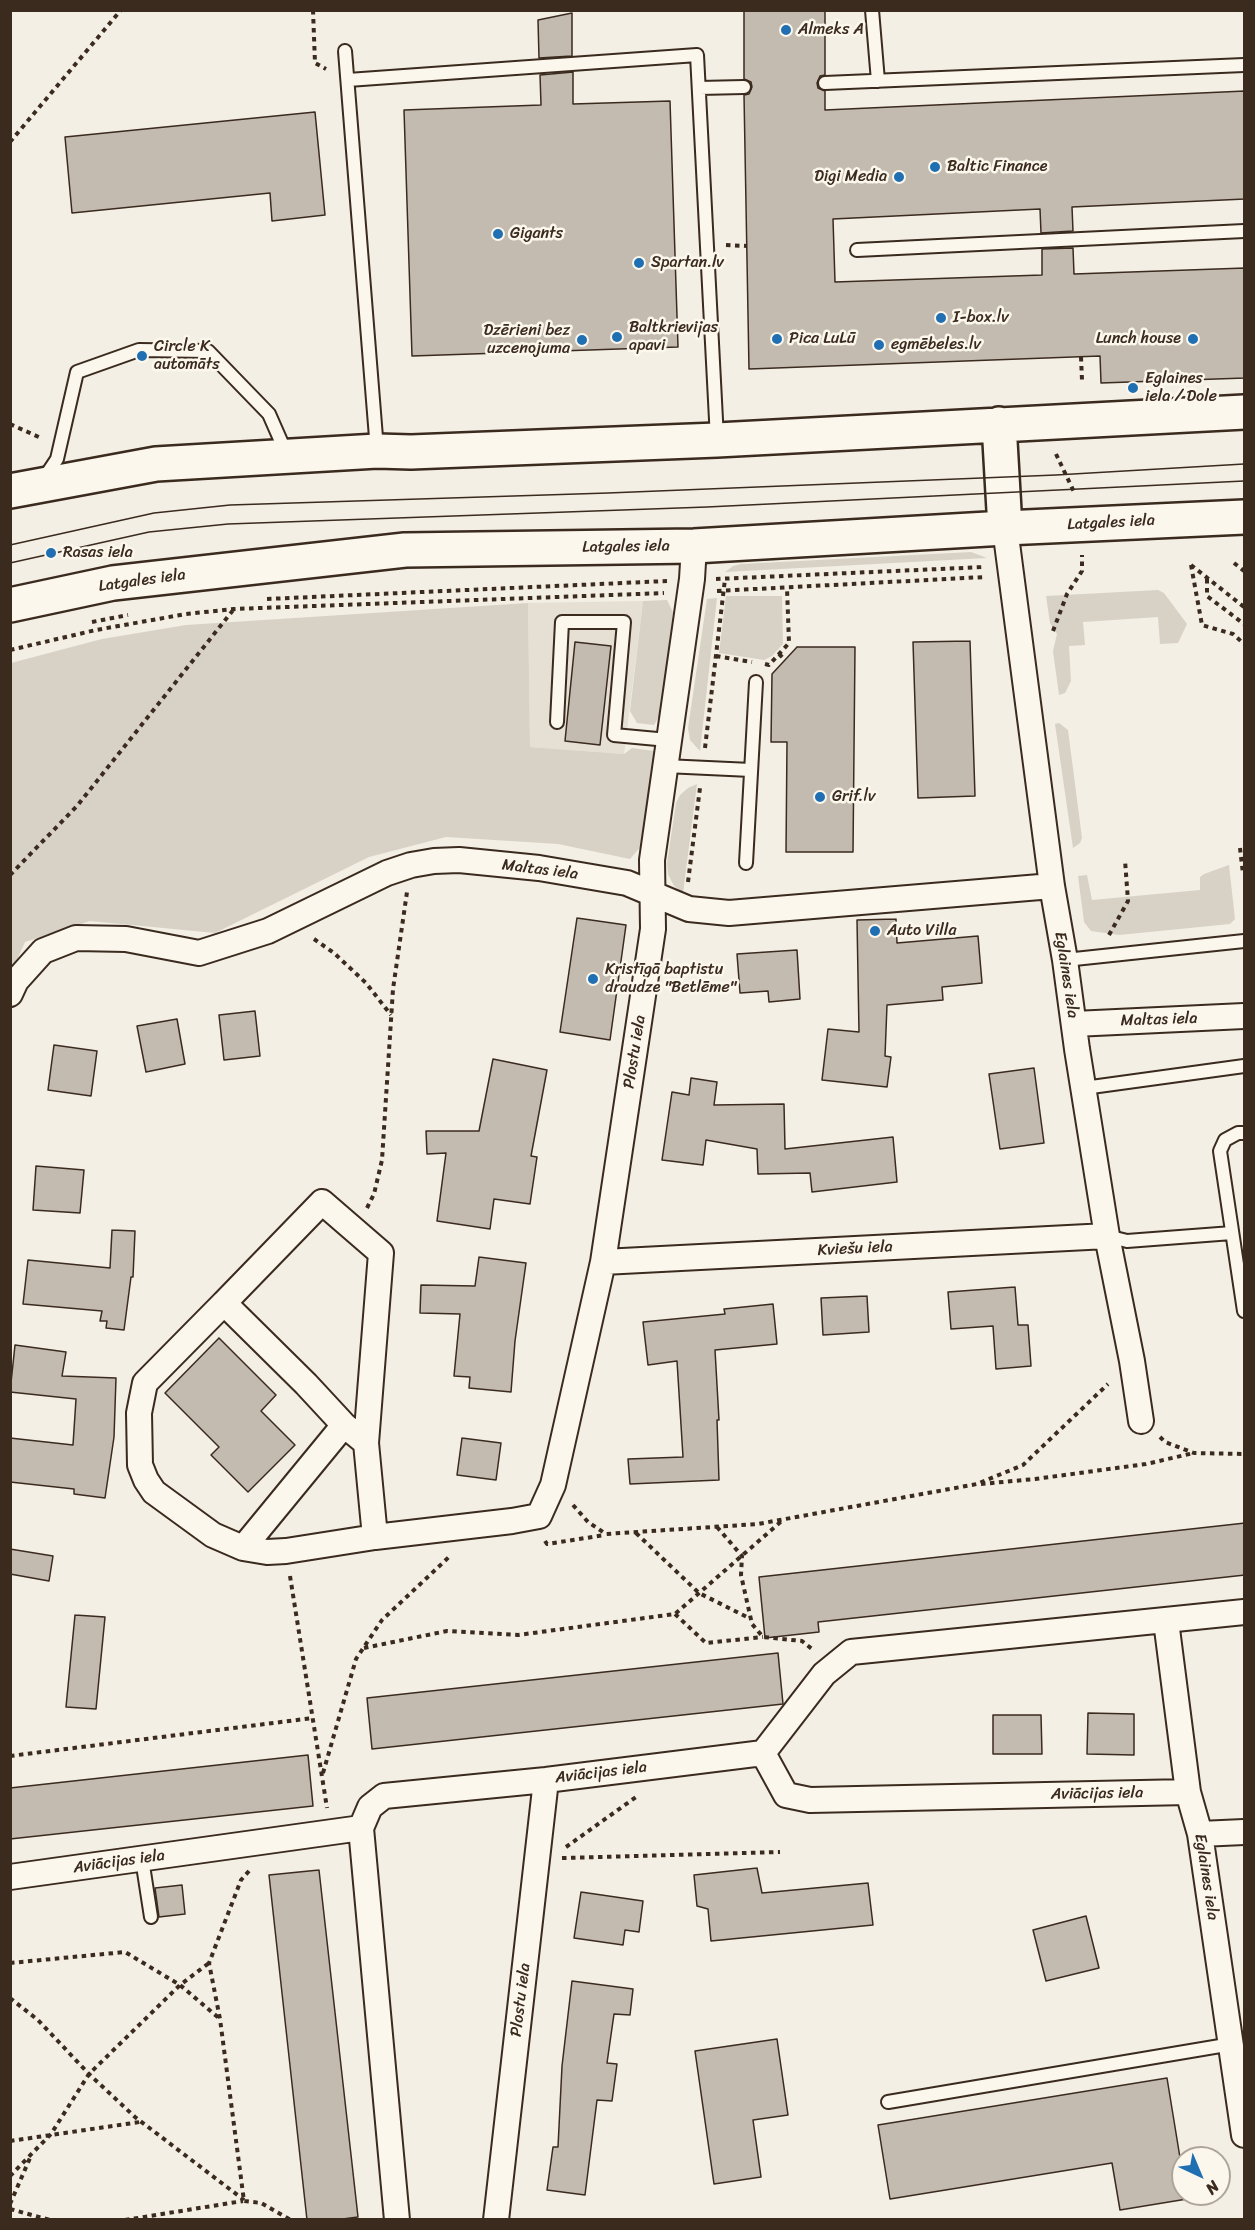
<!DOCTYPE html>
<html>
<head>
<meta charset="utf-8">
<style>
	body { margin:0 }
	#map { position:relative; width:1255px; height:2230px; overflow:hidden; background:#f3efe4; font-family:Sriracha,sans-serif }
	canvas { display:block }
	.frame { position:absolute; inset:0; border:12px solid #3b2a1e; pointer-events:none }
	.north { position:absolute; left:1171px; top:2146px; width:60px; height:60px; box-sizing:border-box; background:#fbf7ec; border:2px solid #aea59a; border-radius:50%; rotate:136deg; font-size:16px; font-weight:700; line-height:24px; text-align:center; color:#3b2a1e }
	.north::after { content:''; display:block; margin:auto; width:21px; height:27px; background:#1f6fb2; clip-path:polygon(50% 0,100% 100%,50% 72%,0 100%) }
</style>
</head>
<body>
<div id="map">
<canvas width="1255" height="2230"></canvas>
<div class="frame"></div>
<div class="north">N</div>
</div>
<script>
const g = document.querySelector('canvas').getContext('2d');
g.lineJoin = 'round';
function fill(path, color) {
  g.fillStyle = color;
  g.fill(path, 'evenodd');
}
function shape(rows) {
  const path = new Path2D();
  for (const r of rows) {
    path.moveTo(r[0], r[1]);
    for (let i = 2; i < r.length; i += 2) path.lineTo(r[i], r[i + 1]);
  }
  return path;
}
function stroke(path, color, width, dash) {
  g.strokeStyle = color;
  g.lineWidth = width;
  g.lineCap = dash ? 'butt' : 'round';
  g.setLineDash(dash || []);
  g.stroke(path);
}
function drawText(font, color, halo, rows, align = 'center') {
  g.font = font + ' Sriracha,sans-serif';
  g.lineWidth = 5;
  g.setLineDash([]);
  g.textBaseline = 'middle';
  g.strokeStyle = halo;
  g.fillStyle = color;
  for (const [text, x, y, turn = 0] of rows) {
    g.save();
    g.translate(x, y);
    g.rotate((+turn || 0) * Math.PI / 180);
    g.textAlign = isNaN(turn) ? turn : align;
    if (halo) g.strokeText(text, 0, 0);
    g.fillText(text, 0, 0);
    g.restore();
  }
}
const built = shape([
	[643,601,624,754,530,747,528,603]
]);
const green = shape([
	[971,552,987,558,725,572,733,566,741,564],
	[1158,590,1164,593,1187,624,1178,643,1160,644,1158,617,1083,622,1085,645,1069,646,1071,681,1065,693,1059,695,1053,651,1057,634,1050,623,1046,596],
	[726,596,782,596,783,644,772,656,764,660,719,653],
	[717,598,700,751,690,740,688,728,707,599],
	[667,600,673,612,661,713,654,725,637,723,630,711,643,601],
	[528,603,530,747,624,754,632,748,654,751,658,764,644,843,630,859,558,844,446,837,369,857,215,933,90,921,25,942,11,973,11,663,102,639,186,625],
	[1059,723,1068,730,1082,838,1080,843,1073,848,1055,724],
	[697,784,683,893,674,886,668,874,667,863,676,803,680,795,688,788],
	[1229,865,1235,919,1230,924,1119,935,1091,931,1084,922,1078,876,1087,875,1092,900,1200,890,1200,877,1204,874]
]);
const building = shape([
	[744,10,825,10,825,75,820,76,817,83,818,88,825,91,825,110,1245,91,1245,199,1072,207,1073,231,1041,233,1040,209,833,219,835,282,1042,275,1042,249,1073,248,1074,274,1245,268,1245,378,1101,383,1100,356,749,369,744,95,749,94,752,87,751,82,744,79,744,10],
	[572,13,572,56,539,58,538,20,572,13],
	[573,72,573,104,670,101,678,347,412,356,404,110,541,105,540,75,573,72],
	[315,112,325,215,272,221,270,193,72,213,65,137,315,112],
	[970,641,975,796,918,798,913,642,970,641],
	[575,642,611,646,600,745,565,741,575,642],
	[797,647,855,647,853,852,786,852,787,742,771,742,772,674,797,647],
	[577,918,626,925,610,1040,560,1032,577,918],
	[896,919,897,943,978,936,982,983,942,987,943,1000,887,1005,885,1056,891,1057,887,1087,822,1080,828,1029,859,1032,857,920,896,919],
	[797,950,800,999,769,1002,768,991,740,993,737,954,797,950],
	[255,1011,260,1056,224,1060,219,1015,255,1011],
	[177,1019,185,1064,146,1072,137,1026,177,1019],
	[54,1045,97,1051,91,1096,48,1090,54,1045],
	[493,1059,547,1070,531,1156,537,1157,530,1204,494,1199,490,1229,437,1221,446,1153,427,1154,426,1131,479,1131,493,1059],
	[1034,1068,1044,1143,1000,1149,989,1074,1034,1068],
	[691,1078,717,1082,714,1105,784,1104,785,1149,893,1137,897,1182,812,1192,810,1173,758,1174,757,1149,706,1140,703,1165,662,1160,672,1092,689,1095,691,1078],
	[36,1166,84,1170,80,1213,33,1210,36,1166],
	[112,1230,135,1231,133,1277,131,1277,124,1330,106,1328,107,1321,100,1321,102,1311,23,1304,28,1260,110,1268,112,1230],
	[479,1257,526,1263,515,1341,511,1392,469,1388,470,1377,454,1376,460,1314,420,1313,421,1285,475,1286,479,1257],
	[1015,1287,1018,1325,1028,1325,1031,1366,996,1369,993,1326,951,1329,948,1292,1015,1287],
	[867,1296,869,1332,823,1335,821,1298,867,1296],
	[773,1304,777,1344,715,1350,719,1420,717,1420,719,1480,630,1484,628,1459,683,1457,677,1361,648,1365,643,1322,725,1314,724,1309,773,1304],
	[219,1338,276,1395,261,1411,295,1445,248,1492,211,1455,219,1447,165,1393,219,1338],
	[15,1345,66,1352,62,1376,116,1378,114,1437,105,1498,74,1494,74,1489,10,1482,10,1438,73,1445,76,1399,10,1392,15,1345],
	[462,1438,501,1443,496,1480,457,1475,462,1438],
	[1245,1523,1245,1575,818,1622,819,1632,765,1638,759,1577,1245,1523],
	[10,1549,53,1556,49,1581,10,1574,10,1549],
	[75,1615,105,1617,96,1709,66,1707,75,1615],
	[778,1653,783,1704,372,1749,367,1698,778,1653],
	[1088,1713,1134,1714,1134,1755,1087,1754,1088,1713],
	[993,1715,1041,1715,1042,1754,993,1754,993,1715],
	[308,1755,313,1806,10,1839,10,1788,308,1755],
	[757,1868,762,1893,868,1883,873,1925,711,1941,708,1909,697,1906,694,1875,757,1868],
	[319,1870,358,2217,335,2220,307,2220,269,1875,319,1870],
	[182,1885,185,1914,159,1917,155,1888,182,1885],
	[581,1892,643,1901,639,1932,625,1930,623,1945,574,1938,581,1892],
	[1086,1916,1099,1968,1046,1981,1033,1930,1086,1916],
	[572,1981,633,1989,630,2015,614,2014,607,2063,617,2064,612,2101,597,2100,585,2195,547,2190,553,2147,558,2147,562,2066,572,1981],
	[777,2039,788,2115,753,2120,761,2177,714,2184,695,2051,777,2039],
	[1167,2078,1183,2176,1183,2194,1186,2194,1187,2199,1120,2210,1112,2163,890,2199,878,2125,1167,2078]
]);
const path = shape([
	[313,10,315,63,326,69],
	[10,142,121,10],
	[726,245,747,246],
	[1081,357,1082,380],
	[10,424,41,438],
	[1056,454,1075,494],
	[1234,563,1244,571],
	[1191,565,1202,625,1233,634,1244,644],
	[1191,565,1244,607],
	[716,579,984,567],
	[1207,579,1207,596,1244,624],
	[717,591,985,577],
	[267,599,667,581],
	[92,622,128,615],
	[1053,631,1067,594,1082,571,1082,555],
	[10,650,96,630,186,614,234,609,664,593],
	[779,654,785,660],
	[716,656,752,662],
	[765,664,769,665,789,643,787,588],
	[705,748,725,579],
	[1240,848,1243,874,1244,874],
	[10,875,77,806,234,609],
	[688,882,700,788],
	[1109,935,1128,901,1125,860],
	[314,939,334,953,366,983,391,1015],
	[367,1208,374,1194,382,1160,393,989,407,892],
	[1160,1437,1165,1442,1194,1453,1244,1454],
	[981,1484,1035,1479,1146,1464,1194,1453],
	[573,1505,588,1522,606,1534,758,1524,977,1484,1023,1465,1108,1384],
	[717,1527,742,1556,741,1575,752,1624,763,1637,802,1641,812,1649],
	[636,1533,699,1593,751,1619],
	[545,1541,547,1544,605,1535],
	[290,1576,327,1808],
	[675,1614,706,1643,763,1637],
	[364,1648,447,1631,518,1635,675,1614,784,1519],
	[10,1756,313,1718],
	[323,1773,356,1659,382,1620,450,1556],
	[566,1847,636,1797],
	[562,1858,780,1852],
	[249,1871,241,1880,209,1963,220,2019,244,2201,261,2203,291,2220],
	[10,1963,125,1952,180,1985,220,2019],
	[10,1998,38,2020,89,2074,135,2117,244,2200],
	[10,2141,140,2122],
	[10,2176,51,2134,89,2074,180,1985,209,1963],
	[10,2204,30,2158],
	[10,2209,50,2220],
	[125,2220,243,2201]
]);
const service = shape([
	[872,10,878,81],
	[345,51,377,450],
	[348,80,697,55,717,439],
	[825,83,1244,65],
	[699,88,744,87],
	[857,250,1244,231],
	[45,477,57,459,77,372,139,350,208,351,269,414,287,455],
	[557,722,562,622,624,622,614,735,668,740],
	[665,766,751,770],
	[746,863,756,682],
	[1065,960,1244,941],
	[1084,1088,1244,1066],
	[1244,1133,1238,1133,1225,1140,1220,1151,1244,1311],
	[1107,1236,1127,1241,1232,1233],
	[142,1859,151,1917],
	[888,2102,1232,2044]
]);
const minor = shape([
	[1005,528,1052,886,1065,960,1077,1049,1107,1236,1132,1361,1141,1421],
	[10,994,16,981,43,951,76,938,126,939,199,953,268,931,387,873,411,865,434,861,459,860,539,868,627,883,689,909,729,913,1052,886],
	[1074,1024,1244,1016],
	[603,1262,1107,1236],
	[224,1303,322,1202,381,1253,366,1443],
	[375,1537,366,1443,344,1425,306,1384,224,1303,145,1383,139,1413,140,1465,146,1480,154,1492,213,1535,243,1548,267,1552,286,1551,375,1537,512,1521,539,1516,553,1485,603,1262,653,929,652,860,692,579,694,546],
	[243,1548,344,1425],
	[1166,1621,1188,1792,1200,1834,1244,2135],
	[763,1753,824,1674,851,1652,1244,1612],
	[763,1753,786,1795,810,1800,1188,1792],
	[361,1828,397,2220],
	[1200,1834,1244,1832],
	[10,1877,361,1828,370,1807,384,1796,546,1780,763,1753],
	[496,2220,546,1780]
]);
const trunk = shape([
	[999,424,1005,528],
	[10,491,156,464,377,451,411,452,717,440,1244,412],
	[10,605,113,583,405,550,694,546,1005,528,1244,517]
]);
const tram = shape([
	[10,545,154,513,230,505,608,493,1056,475,1244,464],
	[10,563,149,532,228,524,707,507,1244,481]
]);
const markers = [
	[786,30,6,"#1f6fb2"],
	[935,167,6,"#1f6fb2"],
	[899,177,6,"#1f6fb2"],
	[498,234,6,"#1f6fb2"],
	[639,263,6,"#1f6fb2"],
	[941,318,6,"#1f6fb2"],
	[617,337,6,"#1f6fb2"],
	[777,339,6,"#1f6fb2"],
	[1193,339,6,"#1f6fb2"],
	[582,340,6,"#1f6fb2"],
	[879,345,6,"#1f6fb2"],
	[142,356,6,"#1f6fb2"],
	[1133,388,6,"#1f6fb2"],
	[51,553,6,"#1f6fb2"],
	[820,797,6,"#1f6fb2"],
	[875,931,6,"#1f6fb2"],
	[593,979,6,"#1f6fb2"]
];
const poiNames = [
	["Almeks A",798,30],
	["Baltic Finance",947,167],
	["Digi Media",887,177,"right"],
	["Gigants",510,234],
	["Spartan.lv",651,263],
	["I-box.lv",953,318],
	["Baltkrievijas",629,328],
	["apavi",629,346],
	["Dzērieni bez",570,331,"right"],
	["uzcenojuma",570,349,"right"],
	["Pica LuLū",789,339],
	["Lunch house",1181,339,"right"],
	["egmēbeles.lv",891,345],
	["Circle K",154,347],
	["automāts",154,365],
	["Eglaines",1145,379],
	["iela / Dole",1145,397],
	["Rasas iela",63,553],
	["Grif.lv",832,797],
	["Auto Villa",887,931],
	["Kristīgā baptistu",605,970],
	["draudze \"Betlēme\"",605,988]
];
const streetNames = [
	["Latgales iela",1111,523,-3],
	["Latgales iela",626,547,-1],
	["Latgales iela",142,581,-8],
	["Maltas iela",540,870,7],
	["Eglaines iela",1066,975,81],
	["Maltas iela",1159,1020,-2],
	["Plostu iela",635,1052,-81],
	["Kviešu iela",855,1249,-3],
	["Aviācijas iela",601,1773,-7],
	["Aviācijas iela",1097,1794,-1],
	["Aviācijas iela",119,1862,-8],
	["Eglaines iela",1206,1877,81],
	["Plostu iela",521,2000,-83]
];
fill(built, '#e5dfd4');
fill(green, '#d8d1c6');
fill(building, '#c3bbb0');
stroke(building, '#3b2a1e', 1.5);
stroke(service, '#3b2a1e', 16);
stroke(minor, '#3b2a1e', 28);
stroke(trunk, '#3b2a1e', 38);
stroke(path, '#3b2a1e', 4, [4.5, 4.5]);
stroke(service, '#fbf7ec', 12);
stroke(minor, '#fbf7ec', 24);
stroke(trunk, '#fbf7ec', 33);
stroke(tram, '#3b2a1e', 1.5);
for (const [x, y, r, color] of markers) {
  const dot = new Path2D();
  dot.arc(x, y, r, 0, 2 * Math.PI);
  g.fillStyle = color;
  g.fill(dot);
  stroke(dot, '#fbf7ec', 2);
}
drawText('16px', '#3b2a1e', '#fbf7ec', poiNames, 'left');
drawText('16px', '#3b2a1e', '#fbf7ec', streetNames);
</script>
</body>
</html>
